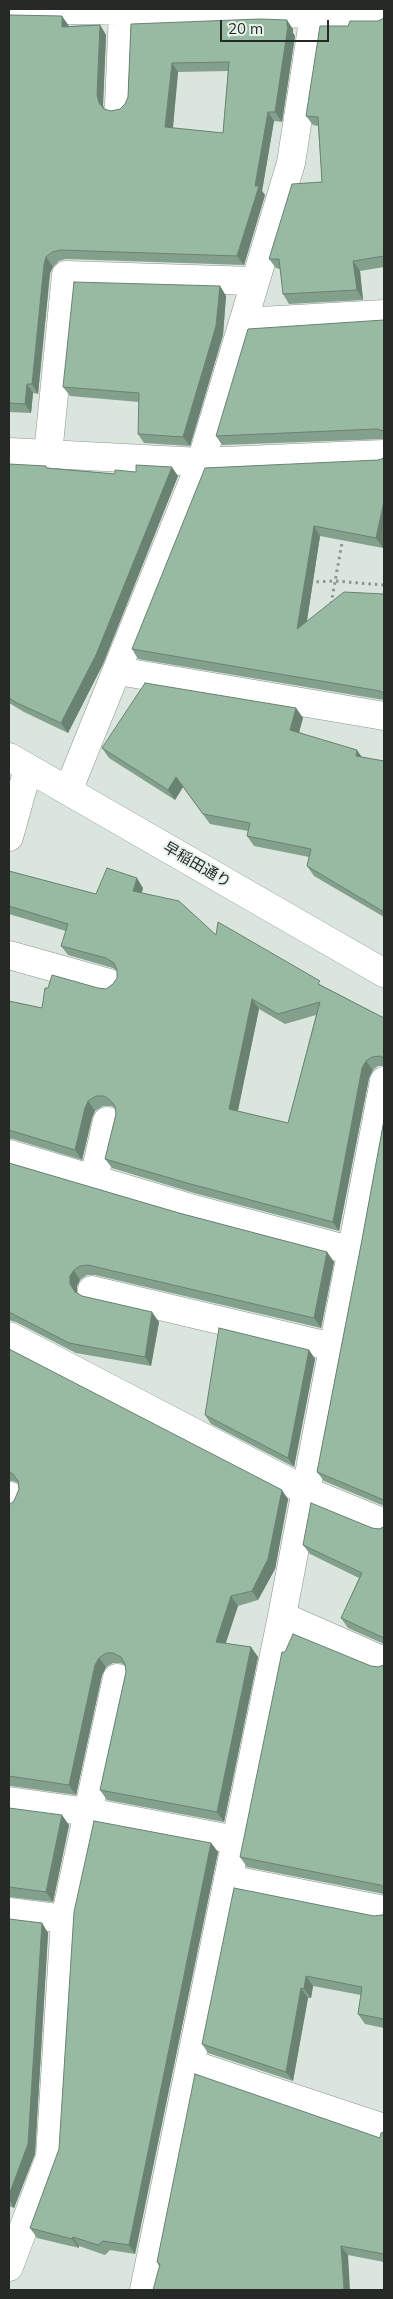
<!DOCTYPE html>
<html>
<head>
<meta charset="utf-8">
<style>
	body { margin:0 }
	#map { position:relative; width:393px; height:2299px; overflow:hidden; background:#dae5dd; font-family:Mulish,sans-serif }
	canvas { display:block }
	.frame { position:absolute; inset:0; border:10px solid #262a27; pointer-events:none }
	.scale { position:absolute; left:220px; top:20px; width:109px; height:22px; box-sizing:border-box; border:2px solid #262a27; border-top:0; padding-left:6px; font-size:15px; line-height:18px; white-space:nowrap; color:#262a27; -webkit-text-stroke:4px #e7f2ea; paint-order:stroke }
</style>
</head>
<body>
<div id="map">
<canvas width="393" height="2299"></canvas>
<div class="frame"></div>
<div class="scale">20 m</div>
</div>
<script>
const g = document.querySelector('canvas').getContext('2d');
g.lineJoin = 'round';
function shape(rows) {
  const path = new Path2D();
  for (const r of rows) {
    path.moveTo(r[0], r[1]);
    for (let i = 2; i < r.length; i += 2) path.lineTo(r[i], r[i + 1]);
  }
  return path;
}
function stroke(path, color, width, dash) {
  g.strokeStyle = color;
  g.lineWidth = width;
  g.lineCap = dash ? 'butt' : 'round';
  g.setLineDash(dash || []);
  g.stroke(path);
}
function fill(path, color) {
  g.fillStyle = color;
  g.fill(path, 'evenodd');
}
function drawText(font, color, halo, rows, align = 'center') {
  g.font = font + ' Mulish,"Noto Sans JP",sans-serif';
  g.lineWidth = 4;
  g.setLineDash([]);
  g.textBaseline = 'middle';
  g.strokeStyle = halo;
  g.fillStyle = color;
  for (const [text, x, y, turn = 0] of rows) {
    g.save();
    g.translate(x, y);
    g.rotate((+turn || 0) * Math.PI / 180);
    g.textAlign = isNaN(turn) ? turn : align;
    if (halo) g.strokeText(text, 0, 0);
    g.fillText(text, 0, 0);
    g.restore();
  }
}
const path = shape([
	[310,582,335,581,384,585],
	[331,604,343,537]
]);
const minor = shape([
	[9,9,384,15],
	[119,105,123,11],
	[243,322,384,314],
	[9,452,201,462,384,454],
	[48,454,66,275,254,281],
	[118,671,384,716],
	[68,791,201,462,291,163,315,9],
	[9,837,28,769],
	[9,955,109,983],
	[9,1154,190,1208,353,1251],
	[94,1178,107,1121],
	[92,1290,333,1347],
	[9,1336,306,1491,384,1523],
	[9,1501,10,1496],
	[282,1616,384,1661],
	[9,1801,88,1812,236,1840],
	[228,1879,384,1910],
	[9,1912,65,1919],
	[191,2064,384,2128],
	[9,2267,50,2157,65,1919,117,1678],
	[144,2290,282,1616,384,1081]
]);
const major = shape([
	[9,757,384,973]
]);
const wall = shape([
	[9,15,69,26,100,25,106,35,103,105,104,109,111,111,120,109,125,104,128,97,131,24,293,29,293,33,295,36,282,122,274,121,262,191,265,195,244,265,66,259,59,261,53,267,50,273,38,394,33,393,31,413,9,412],
	[228,71,223,133,173,128,178,72],
	[384,18,384,267,360,271,363,300,289,304,283,294,280,269,276,268,269,259,322,182,318,126,313,125,306,116,348,26,378,21],
	[220,286,226,296,223,335,190,446,144,443,138,434,139,402,70,396,63,387],
	[384,320,384,439,222,445,216,436],
	[378,460,383,548,320,536,307,621,384,594,384,700,138,659,132,649],
	[9,464,115,474,178,476,103,664,68,733,24,712,9,703],
	[296,708,303,718,299,732,362,757,384,761,384,917,314,876,307,866,309,857,254,846,247,836,248,831,210,824,183,787,175,800,109,758,102,748],
	[9,871,96,894,143,888,142,893,216,935,323,986,384,1018,384,1066,378,1066,373,1070,369,1078,339,1231,194,1193,112,1168,105,1159,116,1114,115,1108,111,1106,103,1106,95,1111,92,1118,82,1160,13,1139,9,1139,9,1001,42,1008,98,988,106,989,113,984,117,978,117,971,113,968,68,955,61,946,66,931,9,914],
	[259,1009,285,1024,316,1015,288,1123,238,1111],
	[384,1120,384,1506,324,1481,317,1472,361,1245],
	[9,1163,179,1213,327,1252,334,1262,321,1328,95,1275,87,1275,80,1280,77,1286,77,1293,82,1296,159,1322,151,1366,76,1353,16,1322,9,1320],
	[9,1349,288,1499,275,1569,258,1600,238,1606,225,1643,251,1647,258,1657,224,1822,107,1800,100,1790,126,1672,125,1665,120,1663,113,1663,106,1667,102,1675,76,1795,11,1786,9,1786,9,1505,14,1501,19,1489,18,1483,13,1481,9,1481],
	[309,1350,315,1359,294,1467,211,1424,205,1415],
	[384,1527,384,1644,348,1628,341,1618,359,1578,310,1554,303,1545,372,1528,379,1529],
	[384,1665,384,1894,247,1867,240,1857,371,1666,378,1667],
	[9,1808,69,1825,53,1902,9,1897],
	[211,1843,218,1852,135,2254,110,2250,105,2255,79,2246,79,2248,37,2238,30,2228],
	[384,1914,384,2028,365,2024,358,2014,361,1995,313,1986,311,1998,308,1998,293,2081,208,2053,202,2044,374,1916,382,1915],
	[9,1919,42,1923,48,1933,35,2154,14,2208,9,2206],
	[384,2132,384,2262,348,2255,159,2266,157,2262,380,2138]
]);
const shadedWall = shape([
	[62,16,69,26,68,36,62,27],
	[287,20,293,29,293,33,295,36,282,122,275,112,287,26],
	[100,25,106,35,103,105,105,113,99,103,97,95],
	[172,63,178,72,172,136,165,127],
	[268,112,274,121,262,191,265,195,244,265,237,256,255,186],
	[46,257,53,267,50,273,38,394,32,384,44,264],
	[353,261,360,271,363,300,357,290],
	[220,286,226,296,223,335,190,446,183,437],
	[27,384,33,393,31,413,25,404],
	[172,467,178,476,103,664,68,733,61,723],
	[384,501,384,541,383,548,376,538],
	[314,526,320,536,304,639,297,629],
	[296,708,303,718,297,740,290,730],
	[357,750,364,760,356,756],
	[176,777,183,787,175,800,168,790],
	[137,878,143,888,139,900,133,891],
	[252,999,259,1009,236,1119,229,1109],
	[366,1061,373,1070,369,1078,339,1231,333,1222,362,1068],
	[88,1101,95,1111,92,1118,82,1160,75,1150,85,1108],
	[327,1252,334,1262,321,1328,314,1318],
	[74,1270,80,1280,77,1286,77,1294,82,1302,70,1284,70,1276],
	[152,1312,159,1322,151,1366,145,1357],
	[309,1350,315,1359,294,1467,288,1458],
	[282,1490,288,1499,275,1569,258,1600,252,1591],
	[231,1596,238,1606,223,1652,216,1642],
	[251,1647,258,1657,224,1822,217,1812],
	[99,1658,106,1667,102,1675,76,1795,69,1785,95,1665],
	[62,1815,69,1825,53,1902,46,1892],
	[211,1843,218,1852,135,2254,129,2245],
	[42,1923,48,1933,35,2154,14,2208,9,2199,9,2195],
	[306,1976,313,1986,311,1998,304,1989],
	[301,1988,308,1998,293,2081,286,2072],
	[73,2237,79,2246,79,2248,72,2239],
	[341,2246,348,2255,350,2290,344,2290]
]);
const building = shape([
	[9,15,62,16,62,27,100,25,97,95,99,103,104,109,111,111,120,109,125,104,128,97,131,24,260,19,287,20,287,26,288,26,275,112,268,112,255,186,259,186,237,256,60,250,52,252,46,257,44,264,32,384,27,384,25,404,9,403,9,15],
	[229,62,223,133,165,127,172,63,229,62],
	[384,18,384,256,353,261,357,290,283,294,279,259,269,259,292,184,322,182,318,117,306,116,320,26,348,26,350,21,378,21,384,18],
	[74,282,220,286,216,326,183,437,138,434,139,393,63,387,74,282],
	[384,320,384,431,377,429,216,436,248,329,384,320],
	[384,458,384,501,376,538,314,526,297,629,344,592,384,594,384,693,380,691,132,649,205,468,378,460,384,458],
	[9,464,46,466,46,468,115,474,115,470,136,472,136,465,172,467,96,655,61,723,17,703,9,698,9,464],
	[145,683,296,708,290,730,357,750,356,756,384,761,384,912,307,866,311,849,247,836,250,823,203,814,176,777,168,790,102,748,145,683],
	[107,868,137,878,133,891,179,901,216,935,218,922,320,981,318,984,384,1018,384,1058,380,1056,372,1057,366,1061,362,1068,333,1222,187,1183,105,1159,116,1114,115,1106,110,1100,104,1096,96,1096,88,1101,85,1108,75,1150,9,1130,9,1001,42,1008,45,988,48,988,52,975,98,988,106,989,113,984,117,978,117,970,114,963,106,958,61,946,68,924,9,906,9,871,96,894,107,868],
	[252,999,278,1014,320,1002,288,1123,229,1109,252,999],
	[384,1120,384,1500,317,1472,361,1245,384,1120],
	[9,1163,179,1213,327,1252,314,1318,88,1265,80,1266,74,1270,70,1276,70,1284,75,1292,82,1296,152,1312,145,1357,69,1343,9,1312,9,1163],
	[219,1328,309,1350,288,1458,205,1415,219,1328],
	[9,1349,282,1490,268,1559,252,1591,231,1596,216,1642,251,1647,217,1812,100,1790,126,1672,125,1664,121,1657,113,1653,106,1653,99,1658,95,1665,69,1785,9,1776,9,1505,14,1501,19,1489,18,1481,13,1474,9,1472,9,1349],
	[311,1503,372,1528,379,1529,384,1527,384,1638,341,1618,362,1573,303,1545,311,1503],
	[293,1634,371,1666,378,1667,384,1665,384,1887,380,1885,240,1857,282,1652,285,1652,293,1634],
	[9,1808,62,1815,46,1892,9,1887,9,1808],
	[94,1821,211,1843,129,2245,103,2241,98,2245,73,2237,72,2239,30,2228,59,2149,74,1912,94,1821],
	[234,1888,374,1916,382,1915,384,1914,384,2019,358,2014,362,1987,306,1976,304,1989,301,1988,286,2072,202,2044,234,1888],
	[9,1919,42,1923,28,2144,9,2195,9,1919],
	[195,2074,380,2138,381,2133,384,2132,384,2254,341,2246,344,2290,153,2290,160,2264,157,2262,195,2074]
]);
const streetNames = [
	["早稲田通り",197,865,30]
];
stroke(minor, '#8b958e', 29);
stroke(major, '#8b958e', 29);
stroke(path, '#8e9690', 3, [2.5, 4]);
stroke(minor, '#fff', 28);
stroke(major, '#fff', 28);
fill(wall, '#83a08c');
fill(shadedWall, '#6a8272');
fill(building, '#98baa3');
stroke(building, '#6a8272', 1);
drawText('15px', '#262a27', '#e7f2ea', streetNames);
</script>
</body>
</html>
